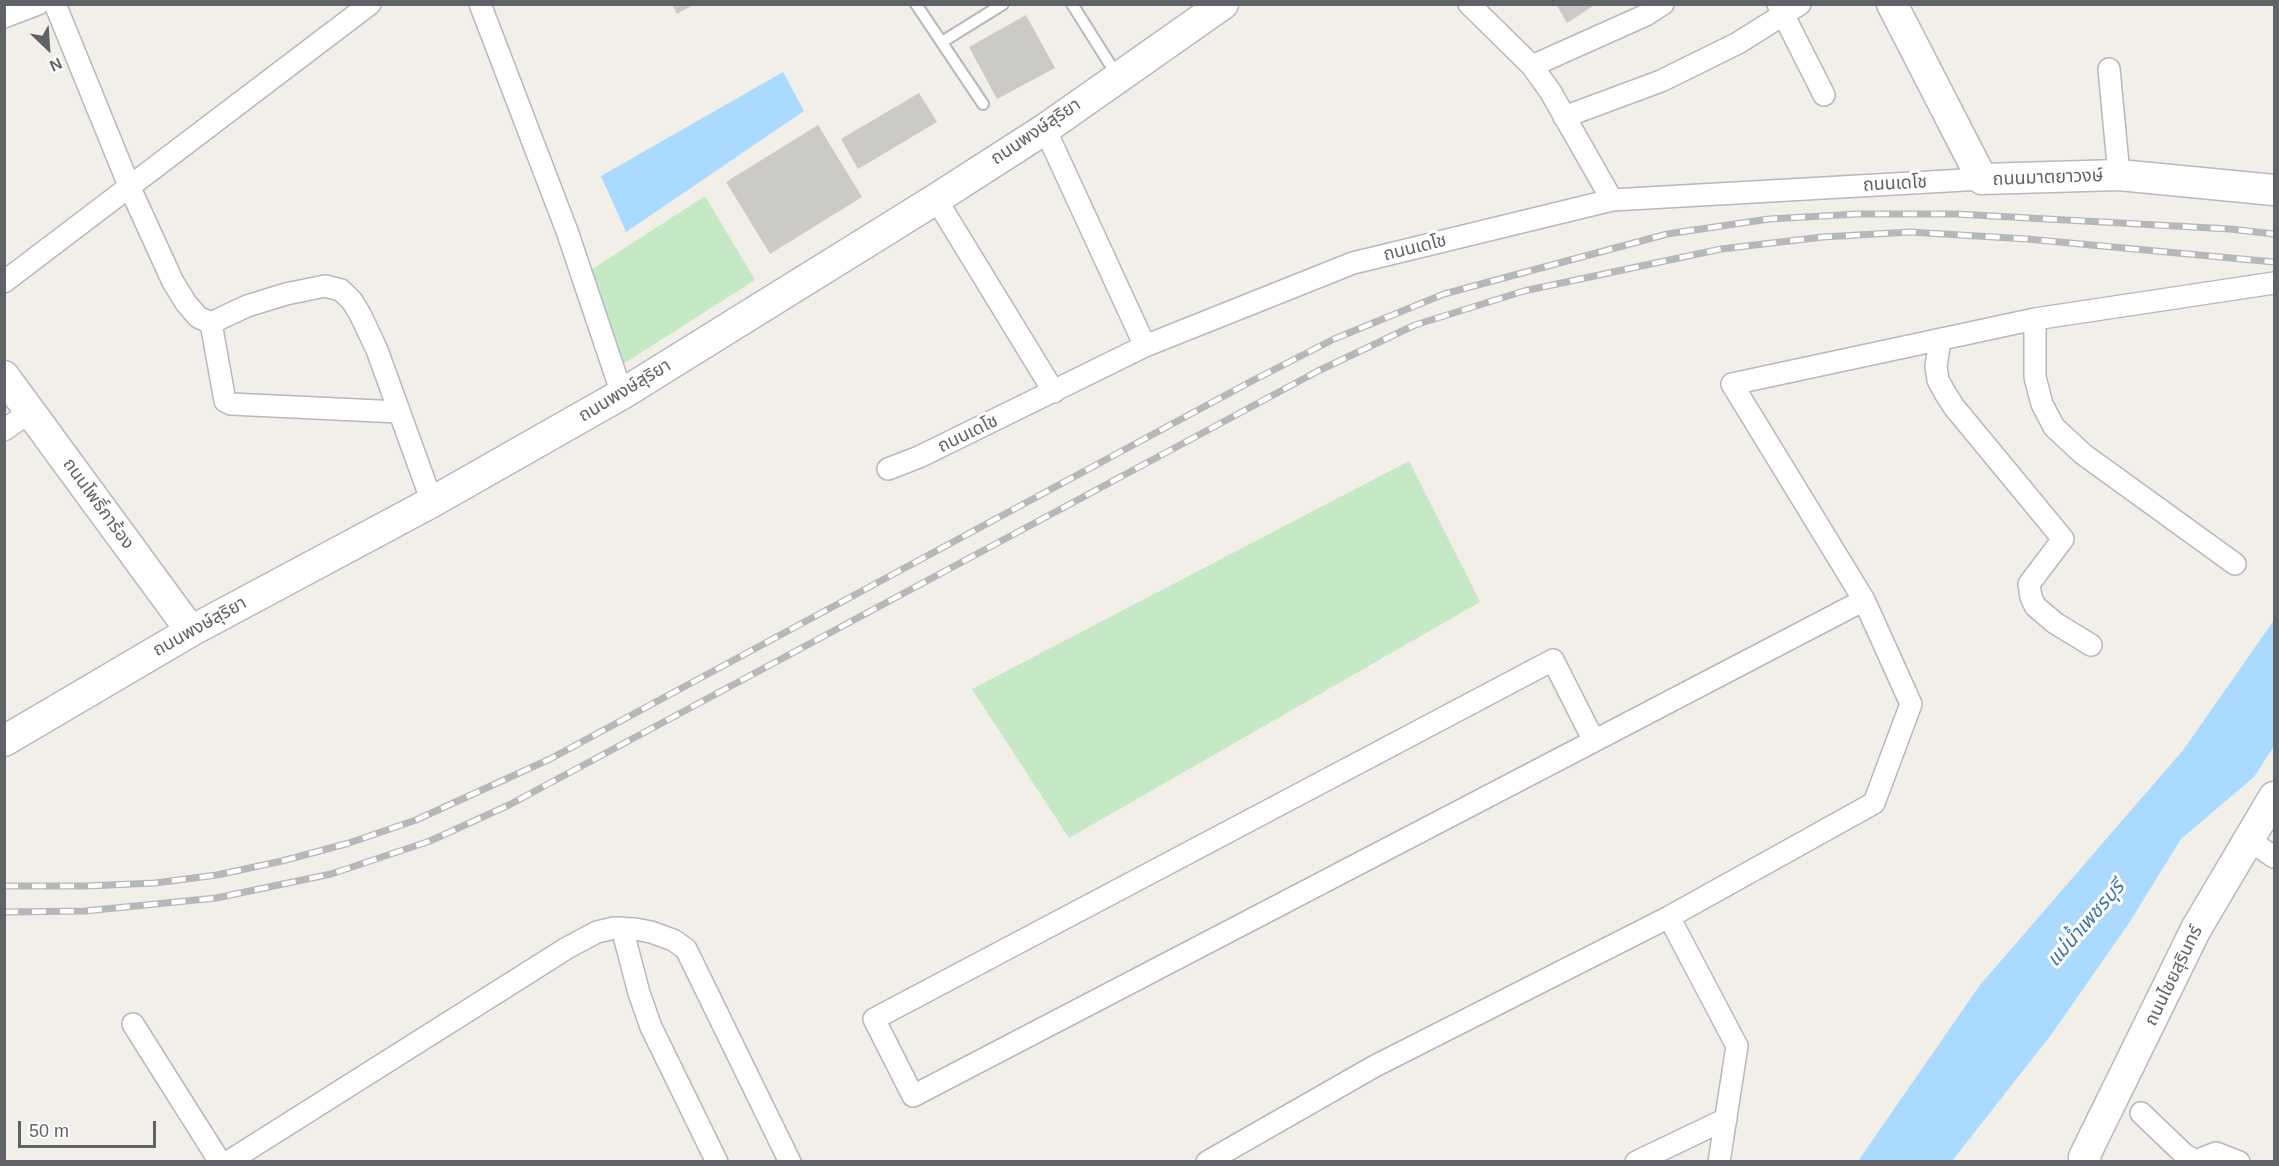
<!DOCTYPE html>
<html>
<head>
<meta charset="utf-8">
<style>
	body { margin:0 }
	#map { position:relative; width:2279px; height:1166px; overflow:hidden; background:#f1efe8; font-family:Arial,sans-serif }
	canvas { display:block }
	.frame { position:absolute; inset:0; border:6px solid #5f6368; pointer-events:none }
	.north { position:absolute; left:18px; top:18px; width:60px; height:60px; -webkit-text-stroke:4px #fff; paint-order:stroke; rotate:155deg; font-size:16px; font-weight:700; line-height:24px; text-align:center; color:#5f6368 }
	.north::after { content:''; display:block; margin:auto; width:21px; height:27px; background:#5f6368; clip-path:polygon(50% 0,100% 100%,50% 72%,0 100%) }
	.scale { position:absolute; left:18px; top:1121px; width:138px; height:27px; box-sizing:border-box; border:3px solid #5f6368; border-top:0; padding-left:8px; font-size:18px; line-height:21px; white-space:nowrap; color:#5f6368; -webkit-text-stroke:4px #fff; paint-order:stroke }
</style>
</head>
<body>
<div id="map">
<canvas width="2279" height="1166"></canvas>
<div class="frame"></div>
<div class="north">N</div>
<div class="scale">50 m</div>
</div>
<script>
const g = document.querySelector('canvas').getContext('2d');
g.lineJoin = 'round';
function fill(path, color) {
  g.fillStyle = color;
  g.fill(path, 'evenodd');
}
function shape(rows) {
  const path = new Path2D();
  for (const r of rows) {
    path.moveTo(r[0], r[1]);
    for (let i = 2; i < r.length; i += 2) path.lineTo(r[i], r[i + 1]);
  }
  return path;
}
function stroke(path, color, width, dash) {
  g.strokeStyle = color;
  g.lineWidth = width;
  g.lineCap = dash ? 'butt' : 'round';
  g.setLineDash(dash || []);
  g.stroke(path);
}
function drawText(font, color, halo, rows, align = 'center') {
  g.font = font + ' Arial,"Noto Sans Thai",sans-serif';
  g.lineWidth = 6;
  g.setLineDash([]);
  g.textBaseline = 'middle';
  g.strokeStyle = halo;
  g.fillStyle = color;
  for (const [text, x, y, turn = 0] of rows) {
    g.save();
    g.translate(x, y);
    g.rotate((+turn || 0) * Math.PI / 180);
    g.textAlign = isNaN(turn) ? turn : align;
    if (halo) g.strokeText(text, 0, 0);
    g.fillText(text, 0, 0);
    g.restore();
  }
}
const green = shape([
	[705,196,755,280,620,366,588,272],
	[1409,461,1480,602,1069,838,972,689]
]);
const water = shape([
	[783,72,804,111,626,232,601,176],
	[2274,620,2274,746,2254,777,2181,839,2129,923,2051,1035,1952,1161,1858,1161,1980,985,2184,749]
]);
const building = shape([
	[672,4,695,4,677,14],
	[1556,4,1596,4,1567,23],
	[1026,15,1055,68,997,99,969,47],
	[919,93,937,122,858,169,841,139],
	[818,125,862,197,770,254,726,182]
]);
const lane = shape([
	[916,4,983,104],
	[1072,4,1118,77],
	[942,42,1003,4]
]);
const street = shape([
	[55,4,130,188,173,282,186,303,198,317,211,323,247,306,286,294,325,286,341,290,352,301,360,314,377,350,432,502],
	[480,4,567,231,622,394],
	[1469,4,1532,66,1550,91,1612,200],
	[1778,4,1824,95],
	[4,17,38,4],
	[1532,66,1646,15,1663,4],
	[2109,69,2119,175],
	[1564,117,1661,81,1738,43,1800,4],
	[1045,129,1145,346],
	[936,199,1054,392],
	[4,282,370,4],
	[2035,319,2035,377,2042,404,2054,427,2083,454,2235,564],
	[211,323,225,401,231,404,399,412],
	[1940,341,1936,366,1938,380,1945,393,1954,407,2063,539,2029,584,2031,597,2035,606,2055,623,2091,645],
	[4,430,30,412],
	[888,469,919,457,1145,346,1353,263,1612,200,1982,179],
	[1594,741,1553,660,874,1019,913,1096,1594,741,1864,600],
	[2249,840,2274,857],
	[1669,917,1737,1046,1719,1162],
	[622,928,639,993,651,1027,717,1162],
	[133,1024,220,1162],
	[2141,1113,2185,1155,2196,1161,2216,1153,2239,1162],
	[228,1162,567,948,597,932,614,928,635,929,651,932,673,940,686,949,790,1162],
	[1207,1162,1375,1066,1669,917,1874,803,1911,704,1864,600,1732,384,2035,319,2274,283],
	[1636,1162,1726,1119]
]);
const secondary = shape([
	[1892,4,1982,179,2119,175,2274,190],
	[4,376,191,631],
	[4,741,191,631,432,502,622,394,936,199,1045,129,1223,4],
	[2086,1162,2084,1157,2196,929,2274,797]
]);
const rail = shape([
	[4,886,86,886,155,883,217,875,282,861,349,843,416,820,550,759,1250,382,1334,339,1444,294,1667,234,1769,219,1858,214,1956,214,2230,229,2274,234],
	[4,912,85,911,216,898,331,874,430,841,509,805,1318,371,1415,325,1524,291,1721,249,1823,237,1910,232,2027,239,2274,262]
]);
const streetNames = [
	["ถนนพงษ์สุริยา",1036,132,-34],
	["ถนนมาตยาวงษ์",2048,178,-2],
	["ถนนเดโช",1895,184,-3],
	["ถนนเดโช",1415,248,-14],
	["ถนนพงษ์สุริยา",625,391,-31],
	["ถนนเดโช",968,434,-26],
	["ถนนโพธิ์การ้อง",98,504,54],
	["ถนนพงษ์สุริยา",200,627,-29],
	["ถนนไชยสุรินทร์",2174,976,-64]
];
const waterNames = [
	["แม่น้ำเพชรบุรี",2086,924,-49]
];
fill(green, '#c5e8c5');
fill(water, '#aadaff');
fill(building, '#cccac5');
stroke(lane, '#b5b8bc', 14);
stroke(street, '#b5b8bc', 24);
stroke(secondary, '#b6babf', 33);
stroke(lane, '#fff', 10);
stroke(street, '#fff', 21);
stroke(secondary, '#fff', 30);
stroke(rail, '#b6b7b8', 7);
stroke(rail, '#fff', 4.5, [14]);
drawText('18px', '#5f6368', '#fff', streetNames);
drawText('italic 20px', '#4174aa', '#fff', waterNames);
</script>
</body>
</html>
